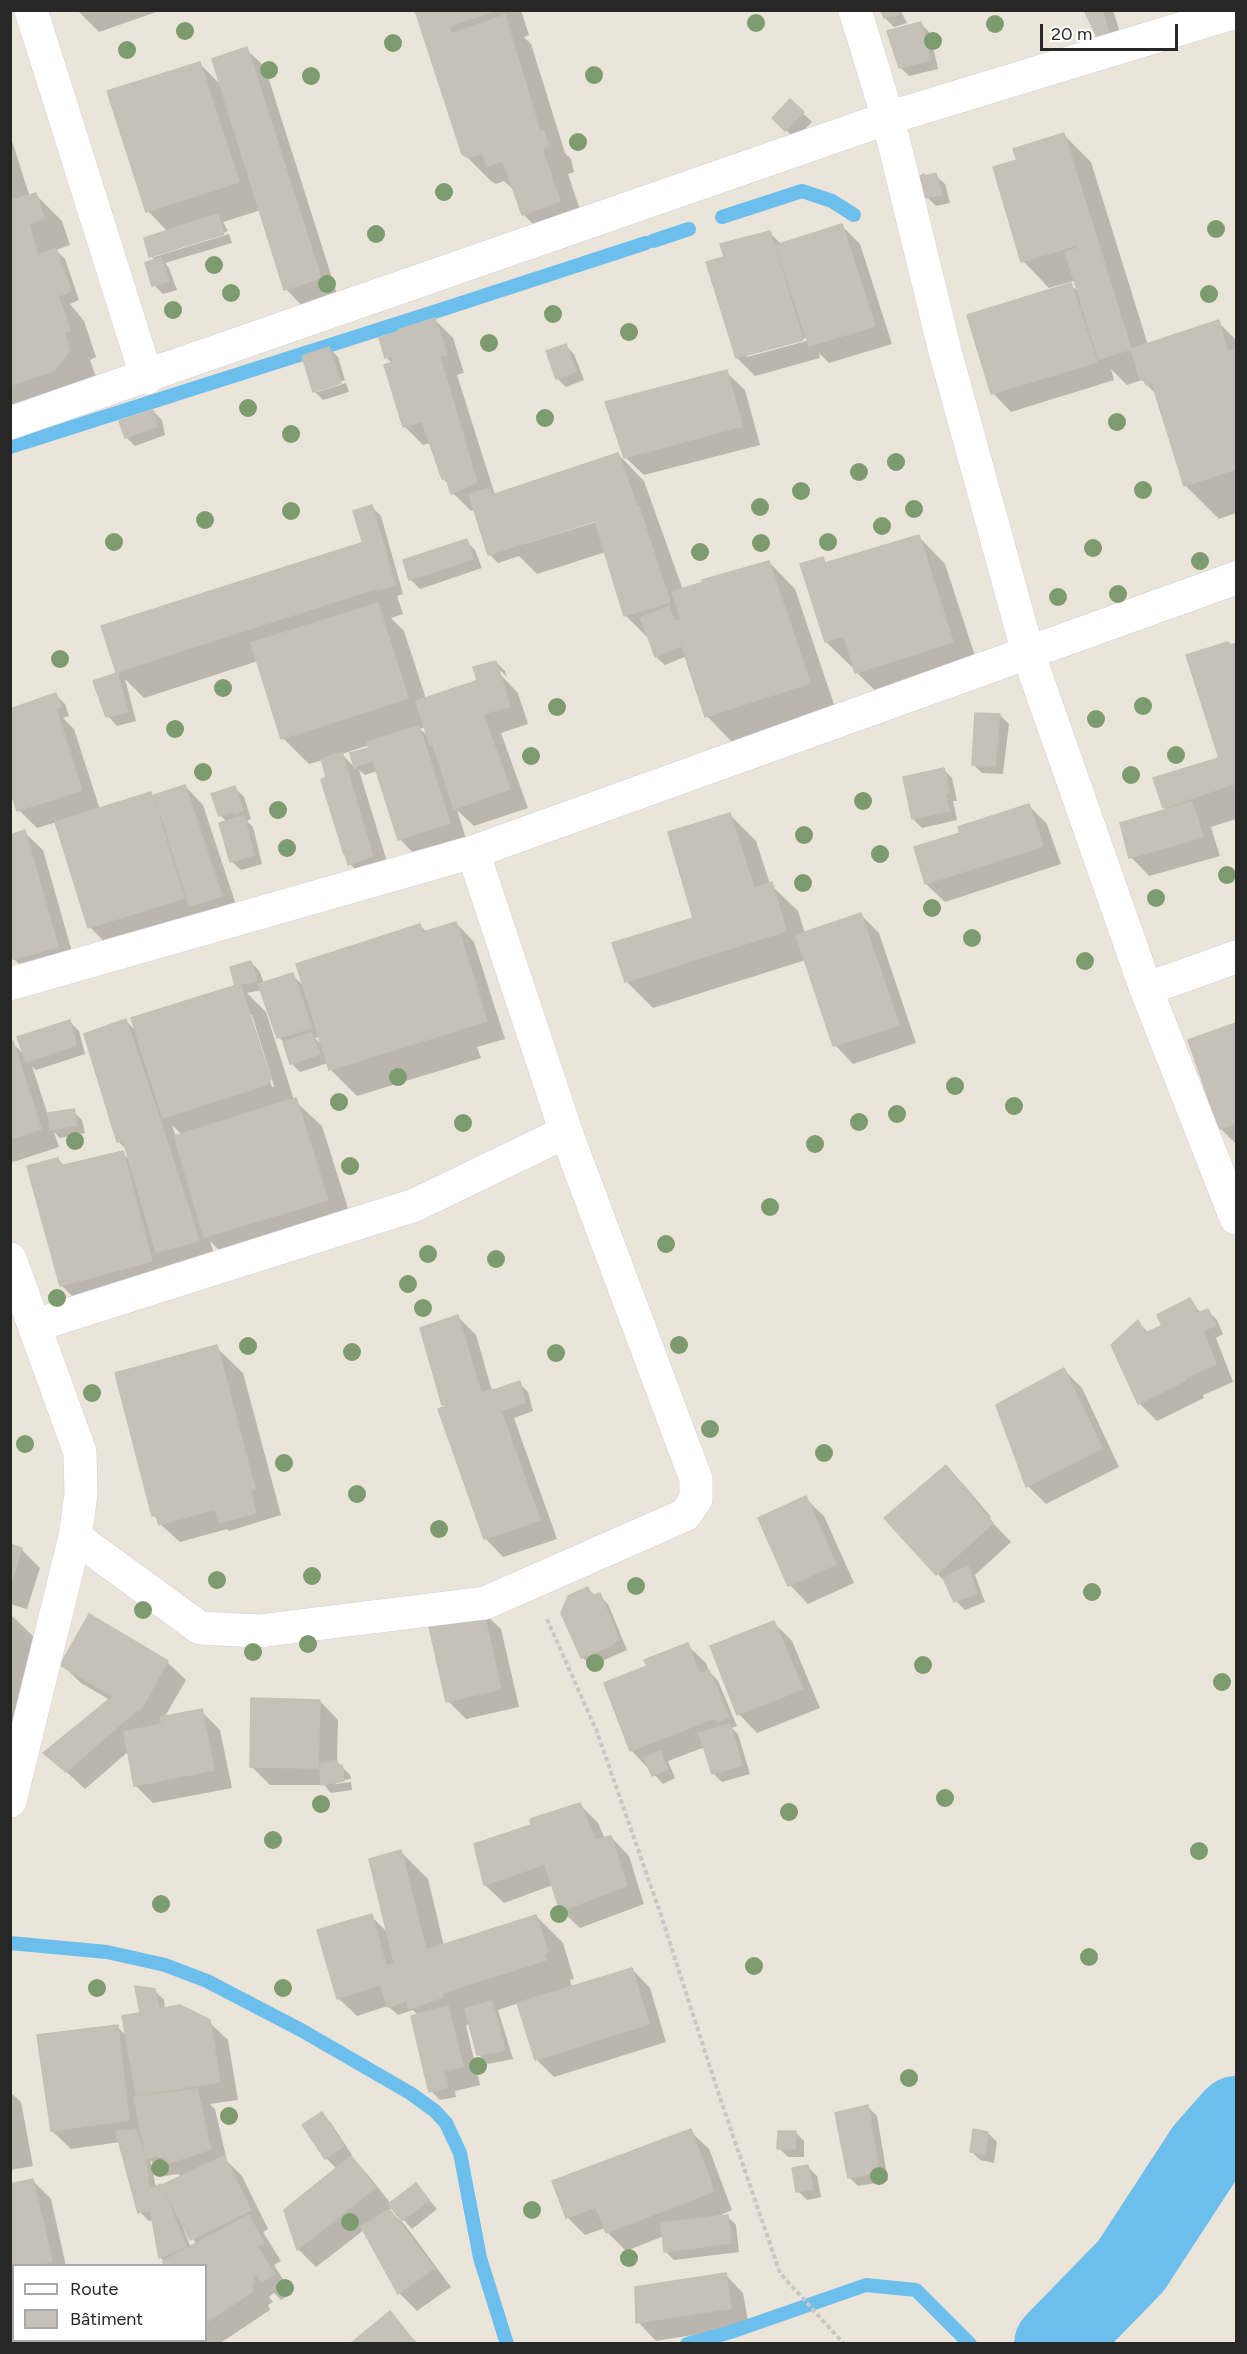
<!DOCTYPE html>
<html>
<head>
<meta charset="utf-8">
<style>
	body { margin:0 }
	#map { position:relative; width:1247px; height:2354px; overflow:hidden; background:#eae4d9; font-family:Figtree,sans-serif }
	canvas { display:block }
	.frame { position:absolute; inset:0; border:12px solid #272727; pointer-events:none }
	.legend { position:absolute; left:12px; top:2264px; width:195px; height:78px; box-sizing:border-box; background:#fff; border:2px solid #a9a9a9; margin:0; padding:8px 10px; list-style:none; font-size:18px; color:#272727 }
	.legend li { display:flex; align-items:center; gap:12px; height:30px }
	.legend b { width:30px; border:2px solid #a9a9a9 }
	.scale { position:absolute; left:1040px; top:24px; width:138px; height:27px; box-sizing:border-box; border:3px solid #272727; border-top:0; padding-left:8px; font-size:18px; line-height:21px; white-space:nowrap; color:#272727; -webkit-text-stroke:4px #fff; paint-order:stroke }
</style>
</head>
<body>
<div id="map">
<canvas width="1247" height="2354"></canvas>
<div class="frame"></div>
<ul class="legend">
<li><b style="height:8px;background:#fff"></b>Route</li>
<li><b style="height:16px;background:#c5c1b9"></b>Bâtiment</li>
</ul>
<div class="scale">20 m</div>
</div>
<script>
const g = document.querySelector('canvas').getContext('2d');
g.lineJoin = 'round';
function fill(path, color) {
  g.fillStyle = color;
  g.fill(path, 'evenodd');
}
function shape(rows) {
  const path = new Path2D();
  for (const r of rows) {
    path.moveTo(r[0], r[1]);
    for (let i = 2; i < r.length; i += 2) path.lineTo(r[i], r[i + 1]);
  }
  return path;
}
function stroke(path, color, width, dash) {
  g.strokeStyle = color;
  g.lineWidth = width;
  g.lineCap = dash ? 'butt' : 'round';
  g.setLineDash(dash || []);
  g.stroke(path);
}
const shadow = shape([
	[77,10,162,10,99,32],
	[417,10,521,10,529,35,524,37,531,44,565,153,571,159,574,172,568,174,586,228,550,241,524,215,516,192,504,181,496,184,491,181,464,154],
	[883,10,900,10,907,23,894,27,885,18],
	[1084,10,1113,10,1126,52,1117,57],
	[921,24,930,33,938,69,909,76,900,67],
	[246,49,265,67,338,297,304,308,286,289,261,210,223,222,228,231,154,254,154,257,229,234,232,243,165,263,169,268,177,290,163,294,154,285,156,261,151,256,168,232,148,211,200,64,223,87],
	[790,101,812,122,795,139,774,118],
	[10,135,30,197,36,195,62,221,70,245,56,250,65,259,79,300,70,304,71,305,84,321,96,357,90,360,96,377,10,422],
	[1064,135,1091,162,1148,345,1218,322,1236,340,1236,513,1219,519,1185,485,1157,395,1142,380,1127,385,1111,369,1114,380,1011,412,993,393,1071,285,1080,293,1077,280,1049,288,1023,261,1018,161],
	[935,175,945,184,950,203,936,206,927,197,926,178],
	[842,226,860,244,892,344,829,363,819,353,820,358,755,376,737,358,708,263,725,258,769,232,782,245],
	[810,337,810,340,747,357,747,354],
	[435,320,453,338,464,373,457,375,495,495,618,454,644,481,683,590,769,562,795,589,836,710,733,743,707,716,687,656,665,665,656,657,651,641,625,615,606,552,537,574,519,556,498,563,489,554,475,509,471,511,453,493,450,485,443,479,430,443,423,445,405,427,386,366,393,364,387,358,381,339],
	[602,517,603,520,524,544,524,541],
	[565,345,574,354,584,380,566,387,557,378],
	[329,348,338,357,345,380,317,389,317,392,346,383,349,392,323,400,314,391],
	[726,372,745,390,760,445,644,475,625,457],
	[153,411,162,420,165,435,135,446,126,437],
	[372,507,381,516,403,594,397,596,403,614,391,618,404,631,426,699,480,681,478,680,496,662,505,671,507,677,496,666,494,668,518,693,528,724,501,733,528,808,474,826,457,810,467,842,418,858,400,839,377,771,365,775,359,770,388,865,359,873,350,864,346,853,323,760,309,764,283,738,258,661,144,698,125,679,136,721,117,726,108,716,95,682,119,674,117,671,364,544],
	[425,727,429,737,420,729],
	[369,745,370,749,352,754,356,769,342,754],
	[919,537,945,564,979,668,883,698,856,672,855,667,853,668,826,642,822,559,828,564],
	[466,541,475,550,482,568,420,589,411,580,405,561],
	[1236,645,1236,819,1211,827,1220,856,1149,876,1131,857,1168,811,1164,807,1221,759,1231,646],
	[56,695,65,704,69,716,63,718,74,729,100,810,151,794,153,797,185,786,203,805,239,914,116,954,90,927,57,822,37,828,19,810,10,785,10,710],
	[1000,715,1009,724,1003,774,982,773,973,764],
	[943,769,952,778,957,801,953,801,957,820,922,828,913,819],
	[235,788,244,797,251,819,247,821,253,827,262,864,241,870,232,862,227,822,220,815],
	[1029,806,1047,824,1061,864,945,902,926,884,916,848,962,834],
	[729,814,756,841,770,884,798,911,805,934,861,915,879,933,916,1043,853,1064,835,1045,806,960,653,1008,626,981,695,919],
	[24,832,43,850,76,966,33,977,14,959],
	[456,923,474,942,505,1039,477,1047,481,1058,357,1096,330,1069,328,1063,300,1072,291,1063,284,1043,279,1037,262,990,247,993,266,1012,294,1100,322,1126,354,1227,232,1263,210,1241,216,1260,88,1312,61,1285,58,1159,65,1167,122,1153,131,1161,127,1150,118,1141,126,1021,137,1032,238,986,236,985,251,962,260,972,264,984,292,975,304,986,419,925,427,932],
	[248,1015,252,1015,274,1086,272,1087],
	[320,1037,323,1046,315,1038],
	[172,1125,182,1135,176,1137],
	[70,1022,79,1031,85,1054,36,1070,32,1066,48,1115,73,1111,82,1120,85,1133,60,1138,54,1132,59,1147,10,1163,10,1044,12,1043,26,1056],
	[1236,1024,1236,1144,1220,1128,1189,1041],
	[1189,1299,1201,1313,1208,1311,1217,1320,1223,1334,1216,1338,1233,1382,1203,1395,1204,1398,1157,1421,1139,1403,1138,1322,1149,1333,1164,1326],
	[458,1317,476,1335,492,1391,519,1383,528,1392,533,1411,514,1418,557,1539,503,1557,485,1538,447,1407,443,1404],
	[216,1347,243,1373,281,1515,229,1531,227,1529,180,1542,160,1524,154,1515],
	[1064,1370,1082,1388,1119,1467,1046,1504,1028,1486,998,1406],
	[946,1467,964,1485,991,1517,989,1519,1011,1542,975,1575,985,1602,965,1610,956,1601,948,1585,886,1518],
	[805,1498,824,1516,854,1583,808,1604,790,1585],
	[10,1546,21,1549,40,1568,27,1609,10,1604],
	[588,1589,596,1596,599,1595,608,1604,627,1650,591,1666,582,1657],
	[482,1611,501,1629,519,1707,466,1719,448,1701],
	[10,1614,38,1641,10,1750],
	[774,1623,792,1641,820,1708,757,1733,739,1714],
	[687,1645,706,1663,709,1671,718,1681,737,1726,732,1728,738,1734,750,1774,722,1782,713,1773,705,1747,668,1761,675,1778,663,1784,631,1750,649,1667],
	[167,1662,186,1680,164,1718,201,1711,220,1730,232,1788,153,1803,135,1785,129,1751,85,1789,46,1753,110,1700,81,1683,62,1665],
	[320,1701,338,1720,337,1762,350,1775,351,1779,336,1781,336,1784,351,1782,352,1790,331,1793,324,1785,270,1785,251,1766],
	[580,1805,598,1823,605,1839,611,1837,629,1856,644,1904,580,1928,561,1910,553,1885,504,1903,485,1885,476,1845,533,1826],
	[401,1852,428,1879,444,1946,536,1916,563,1943,574,1979,570,1980,572,1988,632,1969,650,1988,666,2042,554,2077,536,2059,519,2003,498,2010,513,2059,488,2064,479,2055,471,2023,466,2025,480,2085,455,2091,456,2097,440,2100,431,2091,412,2017,418,2015,413,2010,398,2015,388,2006,357,2016,338,1998,371,1916,388,1933],
	[155,1991,164,2000,165,2009,209,2022,228,2040,238,2100,210,2104,215,2109,227,2161,242,2176,268,2229,263,2232,281,2261,274,2265,292,2293,281,2300,274,2293,269,2297,273,2302,268,2305,270,2310,219,2344,207,2344,204,2340,206,2340,206,2266,165,2262,160,2257,154,2220,149,2221,140,2212,120,2142,71,2149,52,2131,117,2027,128,2037],
	[159,2154,172,2155,159,2157],
	[150,2160,166,2176,178,2174,182,2177,162,2187,156,2187],
	[185,2227,197,2245,191,2248,183,2228],
	[10,2092,21,2102,33,2166,10,2170],
	[868,2107,877,2116,888,2181,858,2186,849,2177],
	[322,2114,331,2123,352,2155,350,2157,369,2176,391,2204,416,2185,437,2209,412,2229,392,2207,389,2210,405,2225,451,2287,417,2311,399,2293,364,2230,316,2267,298,2249,285,2210,337,2169,326,2158],
	[690,2131,709,2149,732,2210,714,2218,727,2216,736,2225,739,2252,674,2260,665,2251,664,2236,626,2251,607,2232,605,2228,585,2235,567,2217],
	[795,2132,804,2141,804,2157,788,2157,779,2148],
	[988,2133,997,2142,994,2163,980,2160,971,2151],
	[808,2167,817,2176,821,2197,807,2200,798,2191],
	[33,2181,51,2199,66,2266,14,2266,14,2340,64,2340,64,2344,10,2344,10,2186],
	[725,2274,743,2293,749,2326,656,2341,638,2322],
	[390,2313,418,2344,352,2344]
]);
const stream = shape([
	[722,217,802,191,832,201,854,215],
	[653,241,689,229],
	[10,447,434,312,646,243],
	[10,1943,107,1952,165,1965,207,1981,301,2030,410,2093,435,2111,446,2123,460,2153,480,2258,507,2344],
	[687,2344,731,2332,866,2285,916,2290,970,2344]
]);
const river = shape([
	[1055,2344,1131,2266,1206,2151,1236,2117]
]);
const building = shape([
	[415,10,497,10,449,26,451,34,505,15,539,128,539,133,544,131,548,146,542,148,560,201,522,215,503,161,487,166,482,153,468,158,462,154,415,10],
	[881,10,899,10,899,14,884,18,881,10],
	[1084,10,1102,10,1109,33,1098,39,1084,10],
	[921,22,930,60,899,68,887,31,921,22],
	[247,47,321,278,284,290,212,59,247,47],
	[200,62,239,182,146,212,107,91,200,62],
	[790,99,804,112,785,131,772,118,790,99],
	[1064,133,1131,349,1099,359,1065,252,1078,248,1077,245,1021,262,993,167,1017,160,1013,149,1064,133],
	[936,173,942,194,926,198,917,178,924,174,925,176,936,173],
	[36,193,44,218,29,224,44,277,52,294,57,293,70,330,64,333,70,350,54,371,10,385,10,201,36,193],
	[218,214,224,234,149,257,144,238,218,214],
	[842,224,875,326,809,346,776,245,842,224],
	[770,231,803,340,736,358,706,262,724,257,720,244,770,231],
	[56,248,71,291,58,296,57,293,52,294,38,255,56,248],
	[161,257,169,281,152,286,145,263,161,257],
	[1071,283,1097,362,991,394,967,315,1071,283],
	[435,318,447,354,440,357,477,482,451,494,446,478,442,479,422,421,403,427,384,365,394,362,392,356,385,358,379,338,395,333,400,329,435,318],
	[1219,320,1227,352,1236,349,1236,469,1184,486,1152,383,1146,385,1144,379,1140,380,1131,349,1219,320],
	[566,344,576,371,556,379,546,351,566,344],
	[329,347,341,383,313,392,302,356,329,347],
	[727,370,742,426,624,458,605,402,727,370],
	[153,410,157,426,125,438,119,421,153,410],
	[618,453,637,507,639,507,670,602,624,616,595,521,509,548,492,495,618,453],
	[490,488,509,548,488,555,469,494,490,488],
	[372,505,395,585,377,590,353,511,372,505],
	[919,535,953,642,855,673,844,635,825,642,800,564,823,557,825,563,919,535],
	[467,539,473,559,409,580,403,560,467,539],
	[364,542,377,588,116,672,101,626,364,542],
	[769,561,810,683,705,717,674,622,681,619,672,592,703,582,702,580,769,561],
	[378,603,408,698,281,739,251,643,378,603],
	[669,606,682,645,655,657,641,618,669,606],
	[1228,642,1230,645,1236,643,1236,783,1163,808,1153,778,1219,758,1186,655,1228,642],
	[496,661,500,673,477,680,473,667,496,661],
	[117,673,128,712,106,717,93,681,117,673],
	[500,673,510,706,483,714,510,789,454,809,433,744,430,745,416,701,500,673],
	[56,693,61,707,10,724,10,709,56,693],
	[56,709,82,790,17,811,10,790,10,724,56,709],
	[975,713,1000,714,995,766,972,765,975,713],
	[419,726,450,823,398,840,367,742,419,726],
	[369,748,373,761,354,767,350,753,369,748],
	[342,752,370,847,344,854,321,780,326,777,321,759,342,752],
	[944,768,949,792,945,793,949,811,912,819,903,777,944,768],
	[185,785,222,896,189,906,162,816,160,816,154,795,185,785],
	[235,786,243,810,234,814,234,811,219,816,211,794,235,786],
	[151,792,184,898,88,928,55,822,151,792],
	[1192,802,1203,837,1129,858,1120,823,1192,802],
	[1029,804,1043,846,925,884,914,847,960,833,958,827,1029,804],
	[730,813,754,888,772,882,786,931,625,982,612,943,693,918,668,832,730,813],
	[244,816,254,855,230,862,219,823,244,816],
	[25,830,58,947,13,959,10,951,10,835,25,830],
	[370,847,372,856,348,865,345,854,370,847],
	[861,913,899,1025,833,1046,796,935,861,913],
	[456,922,487,1021,454,1031,423,932,456,922],
	[420,924,455,1031,329,1070,296,964,420,924],
	[251,961,257,981,235,985,230,967,251,961],
	[293,973,312,1028,277,1038,258,984,293,973],
	[240,984,271,1079,266,1085,163,1118,131,1018,240,984],
	[126,1019,163,1129,117,1142,84,1034,126,1019],
	[70,1020,76,1045,26,1062,17,1037,70,1020],
	[1236,1023,1236,1123,1219,1129,1188,1040,1236,1023],
	[311,1033,320,1054,290,1064,283,1042,311,1033],
	[13,1041,41,1129,10,1139,10,1042,13,1041],
	[296,1098,328,1200,204,1237,174,1136,296,1098],
	[74,1109,77,1125,50,1130,48,1113,74,1109],
	[163,1129,199,1241,156,1252,123,1140,163,1129],
	[123,1151,152,1261,60,1286,27,1166,58,1158,60,1166,123,1151],
	[1190,1298,1197,1310,1162,1326,1157,1315,1190,1298],
	[1208,1309,1215,1325,1203,1331,1196,1314,1208,1309],
	[1195,1311,1216,1364,1186,1377,1186,1380,1138,1404,1111,1345,1138,1320,1145,1333,1195,1311],
	[458,1315,481,1393,442,1405,420,1328,458,1315],
	[217,1345,255,1489,152,1516,115,1373,217,1345],
	[1064,1368,1102,1448,1026,1487,996,1405,1064,1368],
	[520,1381,525,1402,501,1411,494,1390,520,1381],
	[493,1389,540,1520,484,1539,438,1409,493,1389],
	[946,1465,973,1498,972,1499,993,1523,936,1575,884,1518,946,1465],
	[250,1490,256,1513,219,1523,215,1509,159,1525,156,1515,250,1490],
	[806,1496,836,1564,788,1586,758,1518,806,1496],
	[10,1544,22,1548,10,1586,10,1544],
	[968,1566,977,1593,954,1602,943,1578,968,1566],
	[588,1587,612,1645,581,1658,561,1613,568,1596,588,1587],
	[600,1593,619,1640,611,1644,592,1596,600,1593],
	[483,1609,501,1689,446,1702,428,1622,483,1609],
	[89,1614,168,1661,140,1711,137,1710,66,1772,43,1753,113,1696,60,1665,89,1614],
	[774,1621,803,1689,737,1715,710,1646,774,1621],
	[688,1643,715,1718,630,1751,604,1683,647,1666,644,1660,688,1643],
	[709,1670,729,1717,717,1722,699,1674,709,1670],
	[251,1698,320,1700,318,1768,250,1767,251,1698],
	[202,1709,214,1770,134,1786,124,1732,162,1724,160,1717,202,1709],
	[730,1724,742,1765,712,1774,699,1733,730,1724],
	[660,1751,667,1769,652,1776,644,1758,660,1751],
	[337,1760,337,1766,342,1765,344,1781,321,1785,320,1764,337,1760],
	[580,1803,595,1840,611,1836,627,1886,560,1911,545,1864,484,1885,474,1844,531,1825,530,1819,580,1803],
	[401,1850,426,1950,536,1915,548,1952,544,1954,546,1960,442,1993,443,1997,409,2009,394,1962,369,1859,401,1850],
	[372,1914,390,1981,337,1999,317,1930,372,1914],
	[394,1964,406,2001,388,2007,380,1984,390,1981,386,1966,394,1964],
	[632,1968,649,2024,535,2060,517,2003,632,1968],
	[135,1986,155,1989,159,2009,140,2013,135,1986],
	[492,2001,505,2050,477,2055,465,2009,492,2001],
	[180,2005,210,2020,220,2082,136,2095,122,2016,180,2005],
	[448,2006,463,2066,425,2076,411,2016,448,2006],
	[118,2025,129,2120,51,2131,37,2035,118,2025],
	[444,2071,448,2088,429,2092,425,2076,444,2071],
	[197,2089,211,2149,166,2164,164,2155,146,2158,134,2097,197,2089],
	[868,2105,879,2172,848,2178,835,2113,868,2105],
	[322,2112,344,2146,325,2159,302,2125,322,2112],
	[136,2129,147,2168,150,2210,138,2213,116,2132,136,2129],
	[691,2129,714,2191,606,2233,596,2207,566,2218,552,2181,691,2129],
	[973,2129,988,2132,985,2154,970,2152,973,2129],
	[778,2131,796,2131,795,2149,777,2149,778,2131],
	[224,2156,251,2210,190,2240,162,2185,224,2156],
	[351,2156,376,2187,297,2250,284,2210,351,2156],
	[808,2165,813,2189,796,2192,792,2168,808,2165],
	[33,2179,52,2261,33,2266,14,2266,14,2270,10,2270,10,2184,33,2179],
	[416,2183,429,2200,402,2221,388,2204,416,2183],
	[161,2184,186,2246,159,2258,147,2190,161,2184],
	[389,2209,434,2268,398,2294,361,2227,389,2209],
	[249,2215,264,2243,257,2246,274,2274,261,2282,257,2274,252,2278,255,2283,251,2286,253,2291,206,2322,206,2266,164,2266,163,2261,249,2215],
	[728,2215,731,2243,664,2252,661,2223,728,2215],
	[726,2273,731,2308,636,2323,635,2287,726,2273],
	[14,2278,14,2340,27,2340,10,2344,10,2279,14,2278],
	[390,2311,416,2344,350,2344,390,2311]
]);
const path = shape([
	[547,1619,597,1732,661,1915,717,2089,780,2273,844,2344]
]);
const minor = shape([
	[31,10,147,378],
	[855,10,888,118,945,351,1028,653,1146,989,1236,1218],
	[10,423,888,118,1236,12],
	[10,984,473,852,1236,578],
	[1146,989,1236,957],
	[10,1259,80,1452,81,1494,75,1537,10,1801],
	[36,1325,415,1205,566,1132],
	[75,1537,200,1628,259,1631,485,1603,685,1515,696,1499,696,1479,566,1132,473,852]
]);
const trees = [
	[756,23],
	[995,24],
	[185,31],
	[933,41],
	[393,43],
	[127,50],
	[269,70],
	[594,75],
	[311,76],
	[578,142],
	[444,192],
	[1216,229],
	[376,234],
	[214,265],
	[327,284],
	[231,293],
	[1209,294],
	[173,310],
	[553,314],
	[629,332],
	[489,343],
	[248,408],
	[545,418],
	[1117,422],
	[291,434],
	[896,462],
	[859,472],
	[1143,490],
	[801,491],
	[760,507],
	[914,509],
	[291,511],
	[205,520],
	[882,526],
	[114,542],
	[828,542],
	[761,543],
	[1093,548],
	[700,552],
	[1200,561],
	[1118,594],
	[1058,597],
	[60,659],
	[223,688],
	[1143,706],
	[557,707],
	[1096,719],
	[175,729],
	[1176,755],
	[531,756],
	[203,772],
	[1131,775],
	[863,801],
	[278,810],
	[804,835],
	[287,848],
	[880,854],
	[1227,875],
	[803,883],
	[1156,898],
	[932,908],
	[972,938],
	[1085,961],
	[398,1077],
	[955,1086],
	[339,1102],
	[1014,1106],
	[897,1114],
	[859,1122],
	[463,1123],
	[75,1141],
	[815,1144],
	[350,1166],
	[770,1207],
	[666,1244],
	[428,1254],
	[496,1259],
	[408,1284],
	[57,1298],
	[423,1308],
	[679,1345],
	[248,1346],
	[352,1352],
	[556,1353],
	[92,1393],
	[710,1429],
	[25,1444],
	[824,1453],
	[284,1463],
	[357,1494],
	[439,1529],
	[312,1576],
	[217,1580],
	[636,1586],
	[1092,1592],
	[143,1610],
	[308,1644],
	[253,1652],
	[595,1663],
	[923,1665],
	[1222,1682],
	[945,1798],
	[321,1804],
	[789,1812],
	[273,1840],
	[1199,1851],
	[161,1904],
	[559,1914],
	[1089,1957],
	[754,1966],
	[97,1988],
	[283,1988],
	[478,2066],
	[909,2078],
	[229,2116],
	[160,2168],
	[879,2176],
	[532,2210],
	[350,2222],
	[629,2258],
	[285,2288]
];
fill(shadow, '#0003');
stroke(stream, '#6cbeec', 14);
stroke(river, '#6cbeec', 82);
fill(building, '#c5c1b9');
stroke(building, '#c5c0b3', 1.5);
stroke(minor, '#ced0e1', 34);
stroke(path, '#c7c7c7', 4, [4.5, 3]);
stroke(minor, '#fff', 33);
g.fillStyle = '#7c9c70';
for (const [x, y] of trees) {
  g.beginPath();
  g.arc(x, y, 9, 0, 2 * Math.PI);
  g.fill();
}
</script>
</body>
</html>
